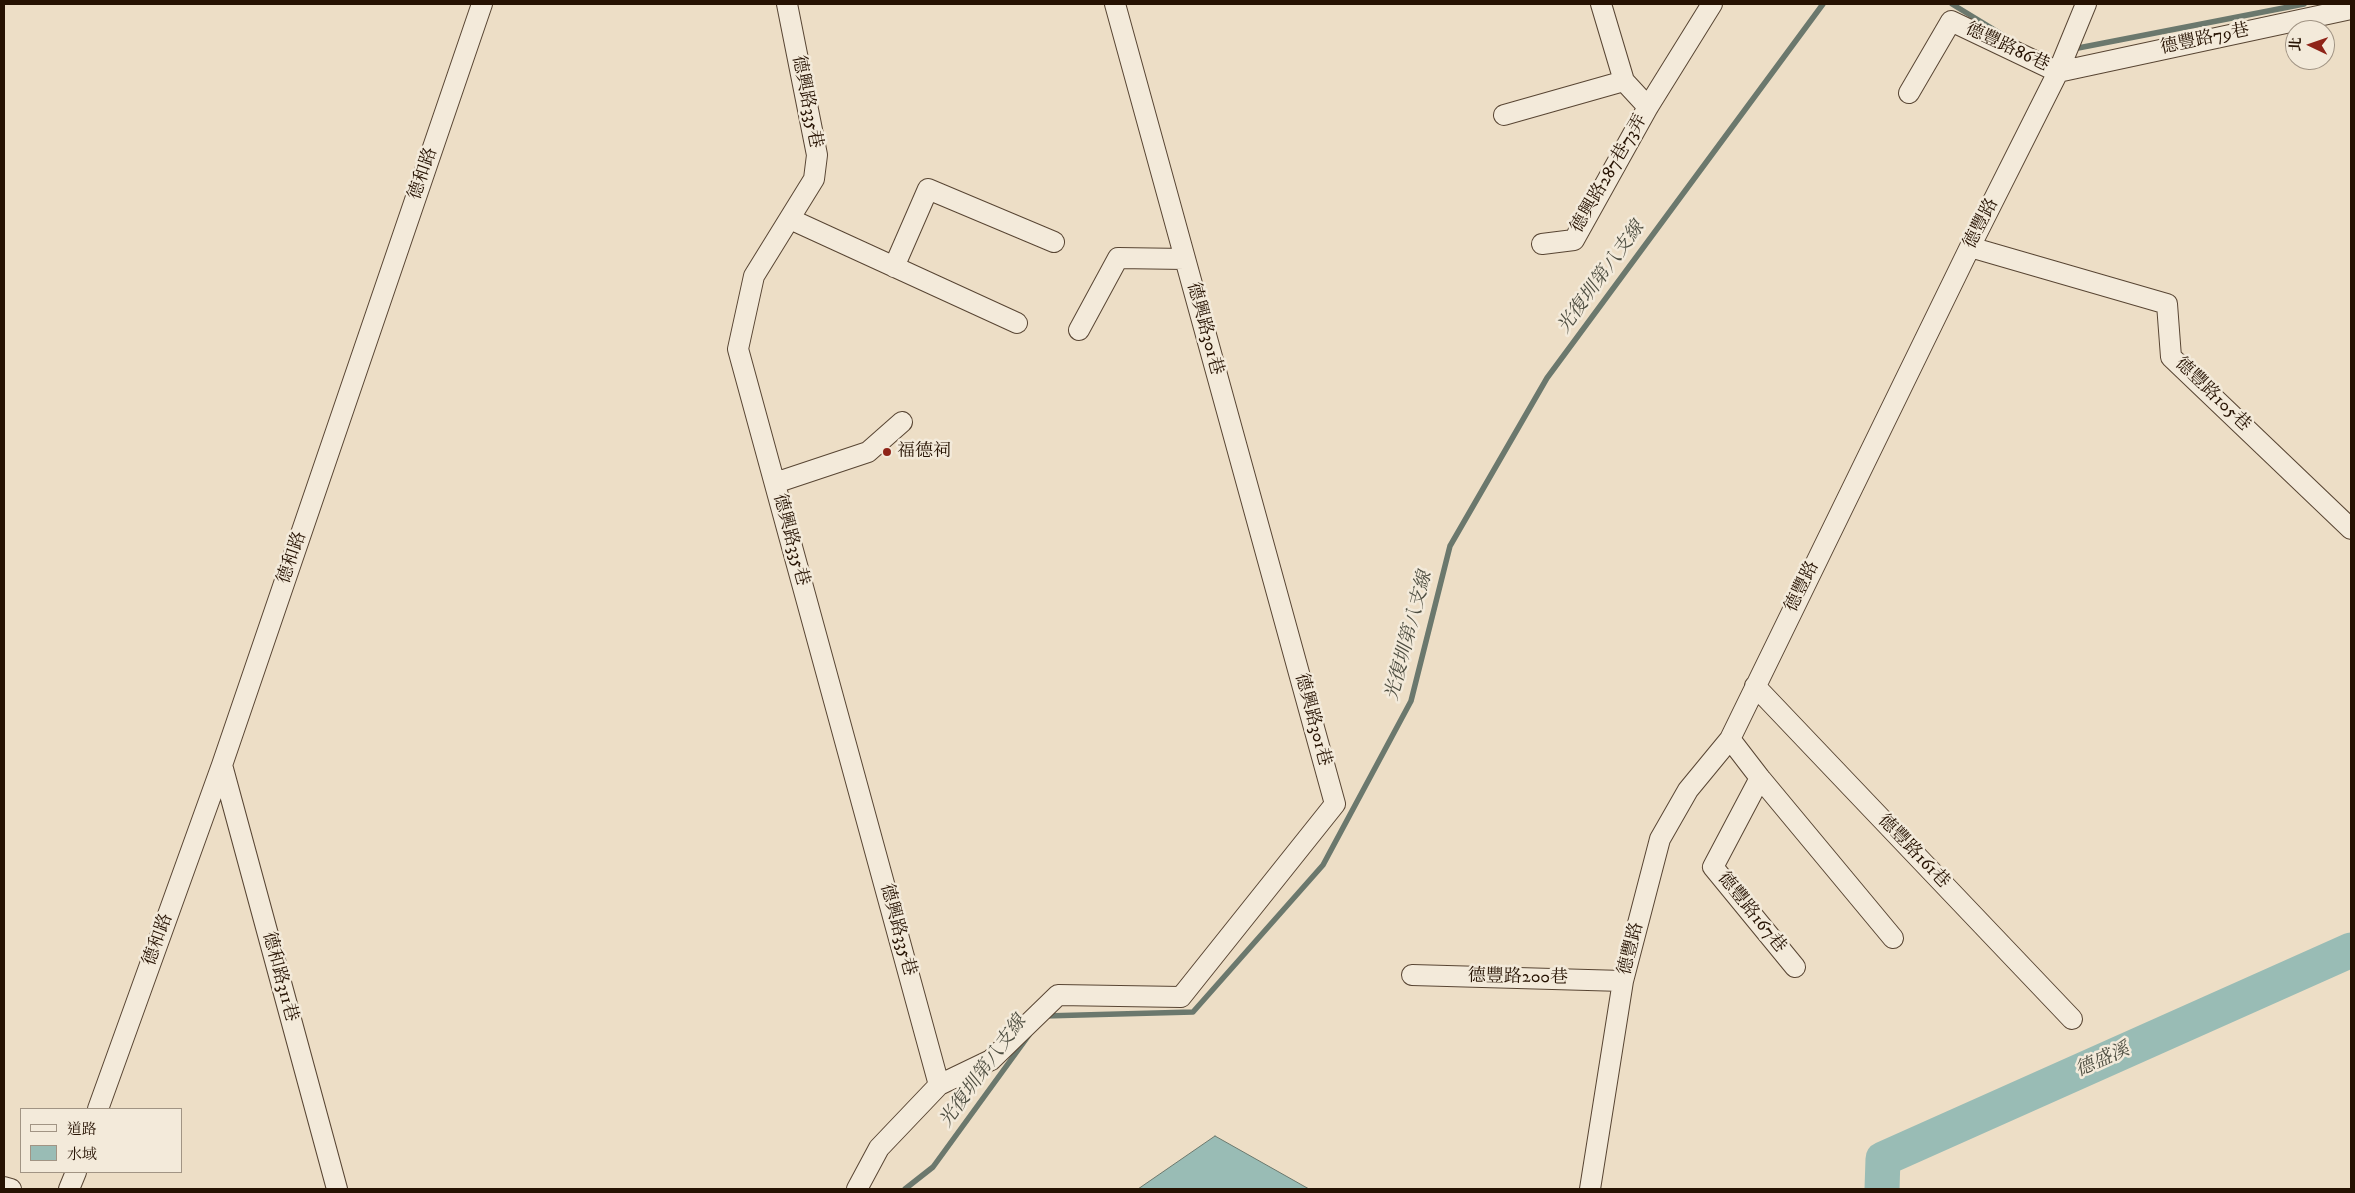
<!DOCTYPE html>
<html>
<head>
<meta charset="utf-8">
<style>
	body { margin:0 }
	#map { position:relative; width:2355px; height:1193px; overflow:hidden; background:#eddec6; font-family:"IM FELL DW Pica","Noto Serif TC",serif }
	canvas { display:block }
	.frame { position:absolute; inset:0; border:5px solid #261202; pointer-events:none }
	.legend { position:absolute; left:20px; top:1108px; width:162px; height:65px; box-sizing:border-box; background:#f3eada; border:1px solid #a19484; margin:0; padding:6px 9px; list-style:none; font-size:15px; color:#261202 }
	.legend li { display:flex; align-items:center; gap:10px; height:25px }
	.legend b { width:25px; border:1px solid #a19484 }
	.north { position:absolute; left:2285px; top:20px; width:50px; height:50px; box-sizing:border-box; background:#f3eada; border:1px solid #a19484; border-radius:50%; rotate:273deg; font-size:14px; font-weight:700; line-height:20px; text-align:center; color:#261202 }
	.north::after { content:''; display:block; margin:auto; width:18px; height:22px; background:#8f2418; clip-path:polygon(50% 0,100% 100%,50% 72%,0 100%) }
</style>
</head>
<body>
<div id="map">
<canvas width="2355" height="1193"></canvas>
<div class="frame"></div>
<ul class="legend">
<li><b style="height:6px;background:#f3eada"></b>道路</li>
<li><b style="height:14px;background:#99bcb5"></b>水域</li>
</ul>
<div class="north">北</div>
</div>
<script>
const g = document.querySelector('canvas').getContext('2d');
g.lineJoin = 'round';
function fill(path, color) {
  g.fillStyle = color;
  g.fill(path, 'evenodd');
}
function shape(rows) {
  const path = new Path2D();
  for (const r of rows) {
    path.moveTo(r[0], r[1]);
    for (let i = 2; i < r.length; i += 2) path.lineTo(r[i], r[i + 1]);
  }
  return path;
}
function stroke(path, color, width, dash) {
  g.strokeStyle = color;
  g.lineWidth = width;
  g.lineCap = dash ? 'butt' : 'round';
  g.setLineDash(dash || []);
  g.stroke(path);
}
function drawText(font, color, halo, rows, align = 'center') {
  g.font = font + ' "IM FELL DW Pica","Noto Serif TC",serif';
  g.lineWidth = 5;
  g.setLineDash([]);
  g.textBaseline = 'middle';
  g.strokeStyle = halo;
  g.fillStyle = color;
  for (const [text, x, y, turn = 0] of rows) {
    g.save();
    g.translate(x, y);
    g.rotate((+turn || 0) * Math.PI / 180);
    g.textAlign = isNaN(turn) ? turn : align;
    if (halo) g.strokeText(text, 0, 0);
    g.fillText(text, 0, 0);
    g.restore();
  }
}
const water = shape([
	[1215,1136,1309,1189,1138,1189,1215,1136]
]);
const stream = shape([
	[1952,4,2011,40],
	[2073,49,2304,4],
	[1044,1016,1193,1012,1323,865,1411,701,1450,546,1547,378,1823,4],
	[905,1189,933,1167,1029,1035]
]);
const river = shape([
	[1882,1189,1883,1159,2351,950]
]);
const minor = shape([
	[787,4,817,155,814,179,754,276,738,349,939,1085],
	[1601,4,1624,81,1648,107],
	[1909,93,1951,21,2058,72,2351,9],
	[1504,115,1624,81],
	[790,219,1017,323],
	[1542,244,1574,240,1648,107,1712,4],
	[1970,247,2167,304,2171,357,2351,529],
	[894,267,928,189,1054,242],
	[1079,330,1118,258,1185,259],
	[775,483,868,452,902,422],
	[1755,686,2072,1019],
	[1730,739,1760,778,1893,938],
	[222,765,337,1189],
	[1760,778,1713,867,1795,967],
	[1412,975,1623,981],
	[98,1109,222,765,482,4],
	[4,1187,11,1189],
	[69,1189,76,1172],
	[857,1189,879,1148,939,1085,991,1060,1058,995,1181,997,1335,804,1115,4],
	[1590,1189,1623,981,1660,839,1688,790,1730,739,1970,247,2058,72,2086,4]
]);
const markers = [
	[887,452,5,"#8f2418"]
];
const streetNames = [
	["德豐路79巷",2205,40,-12],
	["德豐路86巷",2007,48,25],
	["德興路335巷",806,102,79],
	["德和路",424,174,-71],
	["德興路287巷73弄",1610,174,-60],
	["德豐路",1982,224,-63],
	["德興路301巷",1204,329,75],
	["德豐路105巷",2212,395,44],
	["德興路335巷",790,540,75],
	["德和路",293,558,-71],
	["德豐路",1803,587,-64],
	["德興路301巷",1312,720,75],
	["德豐路161巷",1913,852,46],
	["德豐路167巷",1751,913,51],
	["德興路335巷",897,930,75],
	["德和路",159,940,-70],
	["德豐路",1632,949,-76],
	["德和路311巷",279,977,75],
	["德豐路200巷",1518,978,1]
];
const poiNames = [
	["福德祠",897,452]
];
const waterNames = [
	["光復圳第八支線",1602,278,-54],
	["光復圳第八支線",1410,636,-75],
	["德盛溪",2103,1061,-24],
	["光復圳第八支線",984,1072,-54]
];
fill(water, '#99bcb5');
stroke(water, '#6b786d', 1);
stroke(stream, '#6b786d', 5.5);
stroke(river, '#99bcb5', 35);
stroke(minor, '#584533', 22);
stroke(minor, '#f3eada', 20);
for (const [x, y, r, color] of markers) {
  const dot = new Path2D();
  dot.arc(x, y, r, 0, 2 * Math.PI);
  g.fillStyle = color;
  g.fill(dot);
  stroke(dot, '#f3eada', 2);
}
drawText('18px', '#261202', '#f3eada', streetNames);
drawText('18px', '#261202', '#f3eada', poiNames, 'left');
drawText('italic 19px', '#4e4e41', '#f3eada', waterNames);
</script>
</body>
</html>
